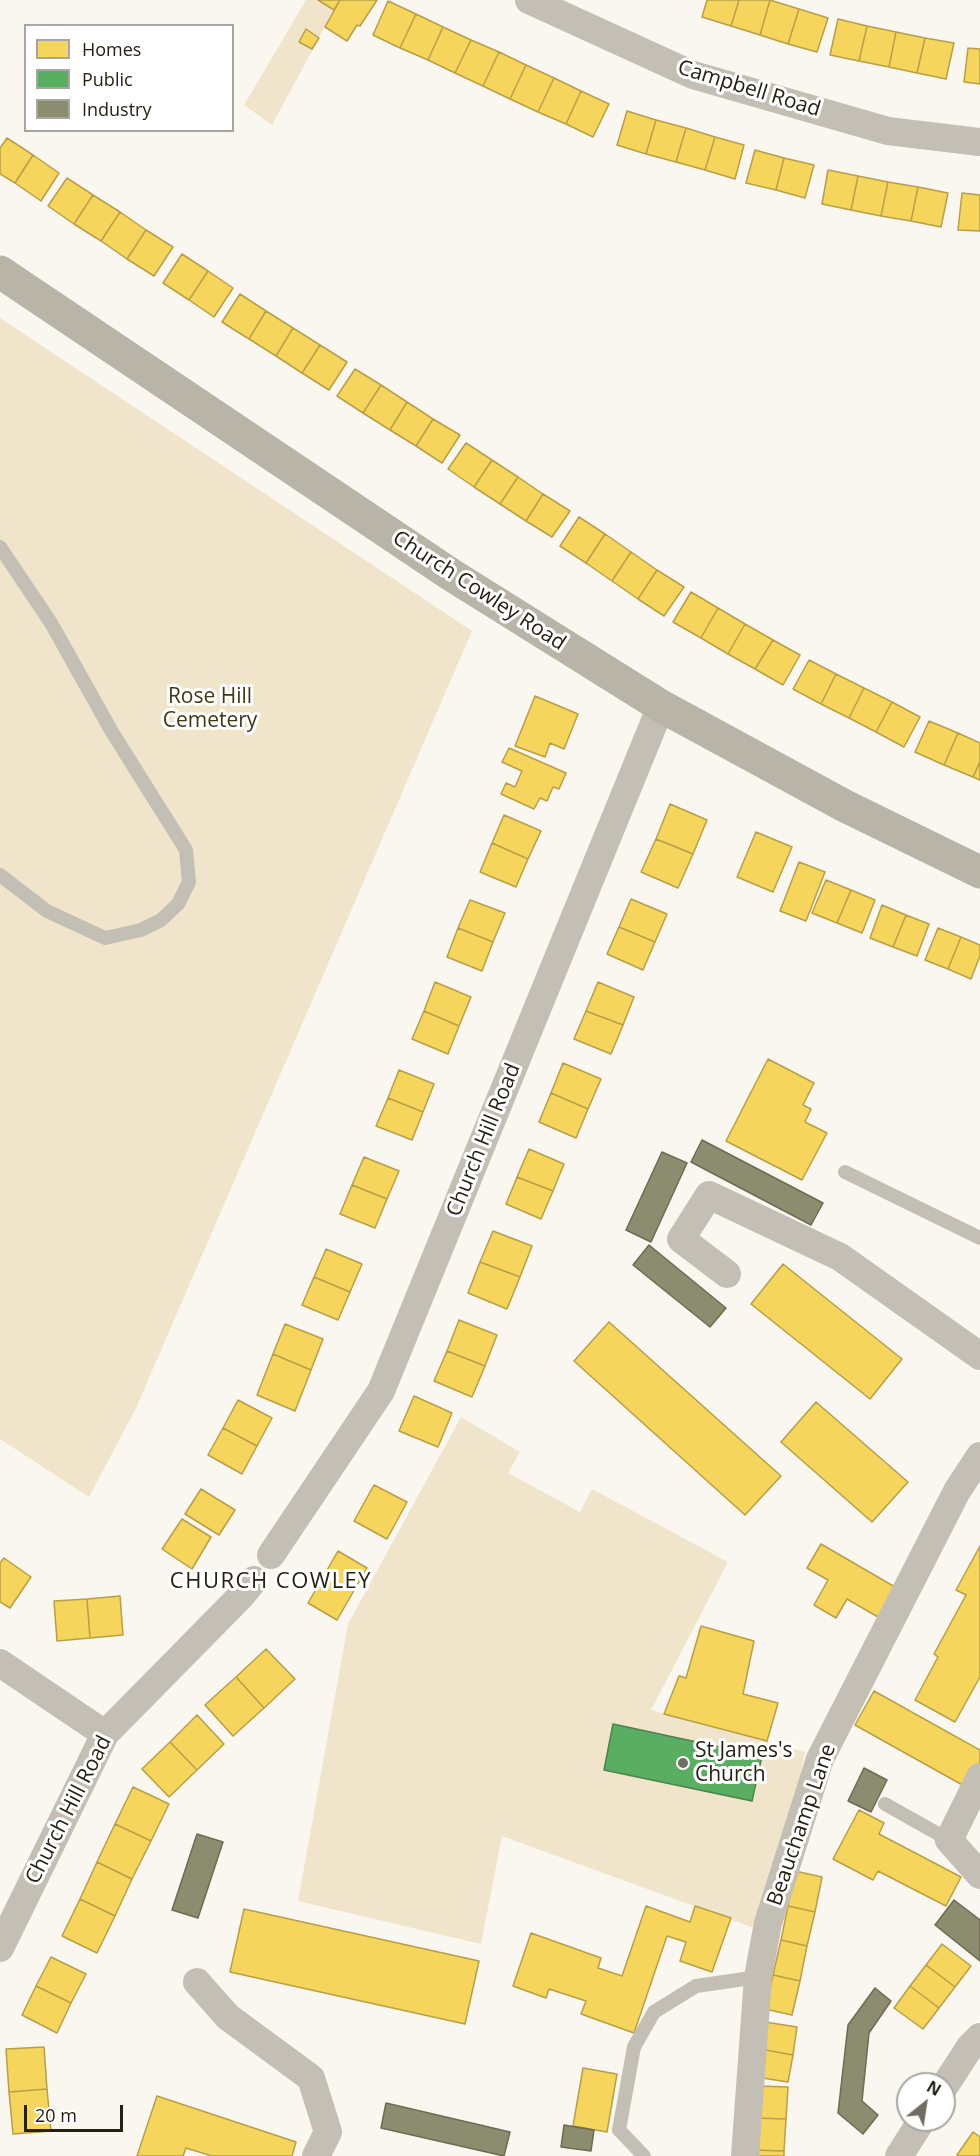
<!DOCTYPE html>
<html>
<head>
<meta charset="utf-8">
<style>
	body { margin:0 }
	#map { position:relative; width:980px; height:2156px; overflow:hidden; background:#faf7f0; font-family:"Open Sans",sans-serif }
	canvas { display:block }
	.legend { position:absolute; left:24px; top:24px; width:210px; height:108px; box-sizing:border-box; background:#fff; border:2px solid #a8a6a1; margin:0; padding:8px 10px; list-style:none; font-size:18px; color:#262115 }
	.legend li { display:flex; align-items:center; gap:12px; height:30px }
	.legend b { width:30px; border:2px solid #a8a6a1 }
	.north { position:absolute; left:896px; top:2072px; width:60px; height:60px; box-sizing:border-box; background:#fff; border:2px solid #a8a6a1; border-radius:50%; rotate:30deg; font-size:16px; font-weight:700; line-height:24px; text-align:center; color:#262115 }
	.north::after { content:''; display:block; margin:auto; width:21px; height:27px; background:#706c62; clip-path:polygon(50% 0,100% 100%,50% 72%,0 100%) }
	.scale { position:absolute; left:24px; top:2105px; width:99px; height:27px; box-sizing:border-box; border:3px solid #262115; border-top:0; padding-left:8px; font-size:18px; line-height:21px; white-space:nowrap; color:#262115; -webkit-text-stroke:4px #fff; paint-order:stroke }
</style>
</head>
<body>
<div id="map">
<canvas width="980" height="2156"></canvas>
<ul class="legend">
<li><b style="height:16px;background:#f6d55c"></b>Homes</li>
<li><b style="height:16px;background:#5aae61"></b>Public</li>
<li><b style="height:16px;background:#8c8c6e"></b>Industry</li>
</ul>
<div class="north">N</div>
<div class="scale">20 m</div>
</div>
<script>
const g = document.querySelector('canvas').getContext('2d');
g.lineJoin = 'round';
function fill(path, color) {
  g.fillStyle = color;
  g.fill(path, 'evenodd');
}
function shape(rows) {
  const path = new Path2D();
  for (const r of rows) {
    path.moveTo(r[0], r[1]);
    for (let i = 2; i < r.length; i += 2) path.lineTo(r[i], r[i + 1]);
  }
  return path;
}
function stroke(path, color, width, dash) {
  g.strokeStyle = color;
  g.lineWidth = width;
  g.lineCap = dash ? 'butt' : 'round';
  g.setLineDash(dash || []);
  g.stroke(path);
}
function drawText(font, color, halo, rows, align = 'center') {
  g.font = font + ' "Open Sans",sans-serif';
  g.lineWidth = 6;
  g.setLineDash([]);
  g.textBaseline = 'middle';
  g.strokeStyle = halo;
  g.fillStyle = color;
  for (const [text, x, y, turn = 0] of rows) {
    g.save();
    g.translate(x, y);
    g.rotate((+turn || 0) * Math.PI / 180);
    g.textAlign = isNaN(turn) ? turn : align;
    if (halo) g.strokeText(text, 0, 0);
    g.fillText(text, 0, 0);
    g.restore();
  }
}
const green = shape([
	[306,0,318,0,334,10,272,125,244,105],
	[0,318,472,631,136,1408,89,1497,0,1439],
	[461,1417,520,1452,508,1473,580,1512,592,1489,728,1562,651,1710,805,1752,794,1811,754,1928,502,1836,481,1944,298,1901,348,1624]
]);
const homes = shape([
	[318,0,340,0,334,10,318,0],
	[340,0,377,0,360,26,357,25,347,41,325,27,340,0],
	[707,0,739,0,731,26,702,17,707,0],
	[739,0,770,0,760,35,731,26,739,0],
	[770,0,799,9,788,44,760,35,770,0],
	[388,1,416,14,400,48,373,35,388,1],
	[799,9,828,18,817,52,788,44,799,9],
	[416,14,443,27,428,60,400,48,416,14],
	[838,19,867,26,859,61,830,55,838,19],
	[867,26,896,32,889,67,859,61,867,26],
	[443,27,471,40,455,73,428,60,443,27],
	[306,29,319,38,312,49,299,42,306,29],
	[896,32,925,38,917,73,889,67,896,32],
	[925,38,954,43,946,79,917,73,925,38],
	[471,40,499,52,483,86,455,73,471,40],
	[968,48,980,49,980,84,964,82,968,48],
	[499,52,526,65,510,99,483,86,499,52],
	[526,65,554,78,538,112,510,99,526,65],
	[554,78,581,91,566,124,538,112,554,78],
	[581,91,609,104,593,137,566,124,581,91],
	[627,111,656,120,646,154,617,145,627,111],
	[656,120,686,128,676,162,646,154,656,120],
	[686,128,715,137,705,170,676,162,686,128],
	[715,137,744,145,735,179,705,170,715,137],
	[7,138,33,155,15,183,0,174,0,148,7,138],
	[755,150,784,158,776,190,746,183,755,150],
	[33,155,59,173,41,201,15,183,33,155],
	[784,158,814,165,805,198,776,190,784,158],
	[828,170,858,176,851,210,822,204,828,170],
	[858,176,888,182,881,216,851,210,858,176],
	[67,178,93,195,74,224,48,206,67,178],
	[888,182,918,187,911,221,881,216,888,182],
	[918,187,948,193,941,227,911,221,918,187],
	[962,193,980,195,980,231,958,230,962,193],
	[93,195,120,212,101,241,74,224,93,195],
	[120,212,146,230,127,259,101,241,120,212],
	[146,230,173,247,154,276,127,259,146,230],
	[182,254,208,271,189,300,163,283,182,254],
	[208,271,233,288,214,317,189,300,208,271],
	[240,294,266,311,249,339,222,322,240,294],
	[266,311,293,328,276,356,249,339,266,311],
	[293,328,320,345,302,373,276,356,293,328],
	[320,345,347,362,329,390,302,373,320,345],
	[355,369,381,385,363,413,337,396,355,369],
	[381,385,407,402,390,430,363,413,381,385],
	[407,402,433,419,416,446,390,430,407,402],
	[433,419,460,435,442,463,416,446,433,419],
	[466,443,492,460,474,487,448,469,466,443],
	[492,460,518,477,500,504,474,487,492,460],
	[518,477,543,494,526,521,500,504,518,477],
	[543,494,570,511,552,537,526,521,543,494],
	[579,517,605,534,586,563,560,546,579,517],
	[605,534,631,552,612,581,586,563,605,534],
	[631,552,657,570,638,599,612,581,631,552],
	[657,570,684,587,664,616,638,599,657,570],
	[691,592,718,608,701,638,673,622,691,592],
	[718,608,745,624,728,654,701,638,718,608],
	[745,624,773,640,755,669,728,654,745,624],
	[773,640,800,655,783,685,755,669,773,640],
	[809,660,836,674,821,704,793,689,809,660],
	[836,674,864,688,849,718,821,704,836,674],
	[864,688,892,702,876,732,849,718,864,688],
	[535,696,578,714,564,749,550,743,545,757,515,746,535,696],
	[892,702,920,717,904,747,876,732,892,702],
	[929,721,958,733,944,765,915,752,929,721],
	[958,733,980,743,980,762,973,777,944,765,958,733],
	[509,748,566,773,559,789,553,787,547,801,540,798,534,809,501,794,506,783,515,787,522,771,502,762,509,748],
	[980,762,980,780,973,777,980,762],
	[670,804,707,820,693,854,656,839,670,804],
	[504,815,541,831,528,859,492,843,504,815],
	[756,832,792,847,773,892,737,877,756,832],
	[656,839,693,854,678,888,641,872,656,839],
	[492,843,528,859,516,887,480,872,492,843],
	[799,862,825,872,806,921,780,911,799,862],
	[826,880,851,890,837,923,812,913,826,880],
	[851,890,875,900,862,933,837,923,851,890],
	[631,899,667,914,655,942,619,927,631,899],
	[470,900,505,913,493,942,458,928,470,900],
	[882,905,906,915,893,947,870,938,882,905],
	[906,915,929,924,917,956,893,947,906,915],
	[619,927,655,942,643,970,607,954,619,927],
	[458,928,493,942,482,971,447,957,458,928],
	[938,928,961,937,948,969,925,960,938,928],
	[961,937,980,945,980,956,971,979,948,969,961,937],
	[435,982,471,997,459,1026,424,1011,435,982],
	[598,982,634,997,623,1025,586,1011,598,982],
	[424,1011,459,1026,448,1054,412,1039,424,1011],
	[586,1011,623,1025,611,1054,574,1039,586,1011],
	[768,1059,814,1083,803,1105,811,1109,805,1122,827,1133,802,1180,726,1141,768,1059],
	[563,1063,601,1079,588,1109,551,1093,563,1063],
	[399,1070,434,1084,423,1112,388,1098,399,1070],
	[551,1093,588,1109,576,1138,539,1122,551,1093],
	[388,1098,423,1112,412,1140,376,1126,388,1098],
	[529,1149,564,1164,553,1191,517,1177,529,1149],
	[364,1157,399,1171,387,1199,352,1185,364,1157],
	[517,1177,553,1191,541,1219,506,1204,517,1177],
	[352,1185,387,1199,375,1228,340,1214,352,1185],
	[493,1231,532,1246,520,1277,480,1262,493,1231],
	[326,1249,362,1264,350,1292,314,1277,326,1249],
	[480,1262,520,1277,507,1309,468,1293,480,1262],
	[783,1264,902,1359,870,1399,751,1304,783,1264],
	[314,1277,350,1292,338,1320,302,1305,314,1277],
	[459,1320,497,1335,485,1366,447,1351,459,1320],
	[609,1322,781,1476,745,1515,574,1361,609,1322],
	[285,1324,323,1339,311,1370,273,1354,285,1324],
	[447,1351,485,1366,472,1397,434,1381,447,1351],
	[273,1354,311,1370,295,1411,257,1395,273,1354],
	[414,1396,452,1413,438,1447,399,1431,414,1396],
	[238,1400,272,1418,257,1446,223,1428,238,1400],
	[816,1402,908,1482,872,1522,781,1442,816,1402],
	[223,1428,257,1446,242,1474,208,1455,223,1428],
	[374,1485,407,1502,387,1539,354,1521,374,1485],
	[201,1489,235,1510,219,1535,185,1514,201,1489],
	[182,1519,211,1537,192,1569,162,1549,182,1519],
	[821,1544,895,1587,878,1617,847,1599,836,1618,814,1605,828,1580,807,1568,821,1544],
	[980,1546,980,1677,955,1722,915,1700,938,1657,934,1654,966,1595,956,1590,980,1546],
	[338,1551,367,1568,337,1620,308,1603,338,1551],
	[4,1558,31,1577,10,1608,0,1602,0,1563,4,1558],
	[120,1596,123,1635,90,1638,87,1599,120,1596],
	[87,1599,90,1638,57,1641,54,1601,87,1599],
	[701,1626,754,1641,743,1694,778,1703,767,1741,664,1714,679,1676,686,1678,701,1626],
	[266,1649,295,1679,264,1708,236,1677,266,1649],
	[236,1677,264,1708,233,1736,205,1705,236,1677],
	[874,1691,980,1750,980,1762,966,1787,855,1725,874,1691],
	[197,1715,224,1744,197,1770,170,1742,197,1715],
	[170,1742,197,1770,169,1797,142,1769,170,1742],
	[133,1787,169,1804,151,1841,115,1824,133,1787],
	[859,1810,884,1823,879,1834,961,1877,946,1906,878,1871,873,1880,833,1859,859,1810],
	[115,1824,151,1841,132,1879,97,1862,115,1824],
	[97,1862,132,1879,115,1916,80,1899,97,1862],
	[795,1871,822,1877,815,1912,788,1906,795,1871],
	[80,1899,115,1916,97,1953,62,1936,80,1899],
	[646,1906,690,1922,695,1906,731,1918,712,1972,680,1961,686,1942,667,1936,634,2033,581,2014,586,2001,549,1989,546,1998,513,1986,531,1933,601,1958,598,1968,622,1976,646,1906],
	[788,1906,815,1912,807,1946,781,1940,788,1906],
	[244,1909,479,1961,465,2024,230,1972,244,1909],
	[781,1940,807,1946,800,1981,773,1975,781,1940],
	[942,1944,971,1966,955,1987,926,1965,942,1944],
	[51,1957,86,1974,71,2003,36,1986,51,1957],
	[926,1965,955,1987,939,2008,910,1986,926,1965],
	[773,1975,800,1981,792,2015,765,2009,773,1975],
	[36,1986,71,2003,57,2033,22,2015,36,1986],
	[910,1986,939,2008,923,2029,894,2008,910,1986],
	[765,2022,797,2027,793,2055,760,2049,765,2022],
	[44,2047,47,2089,9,2092,6,2049,44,2047],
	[760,2049,793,2055,788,2082,756,2077,760,2049],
	[583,2068,617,2074,607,2132,573,2126,583,2068],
	[757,2086,788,2087,786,2119,755,2118,757,2086],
	[47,2089,51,2131,13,2134,9,2092,47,2089],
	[157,2096,296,2142,292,2156,212,2156,186,2148,183,2156,137,2156,157,2096],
	[755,2118,786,2119,784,2151,753,2150,755,2118],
	[973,2132,980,2137,980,2156,959,2156,957,2155,973,2132],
	[753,2150,784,2151,784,2156,754,2156,753,2150]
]);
const public = shape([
	[613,1724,762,1756,752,1801,604,1770,613,1724]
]);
const industry = shape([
	[702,1140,823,1203,811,1225,691,1162,702,1140],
	[662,1152,687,1163,651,1242,626,1230,662,1152],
	[649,1245,726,1308,710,1327,633,1265,649,1245],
	[864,1768,887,1780,871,1812,848,1801,864,1768],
	[197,1834,223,1842,198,1918,172,1910,197,1834],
	[954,1900,980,1920,980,1961,935,1925,954,1900],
	[875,1988,891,2001,869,2033,862,2101,878,2115,863,2134,838,2113,848,2025,875,1988],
	[386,2103,510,2132,504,2156,381,2128,386,2103],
	[564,2125,594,2130,591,2151,561,2147,564,2125]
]);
const lane = shape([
	[0,547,51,623,112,732,186,850,189,882,178,904,161,920,141,930,105,938,47,911,0,875],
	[845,1172,980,1238],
	[885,1804,949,1840],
	[644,2156,619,2130,634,2047,654,2012,696,1986,758,1977]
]);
const street = shape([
	[529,0,693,75,888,131,980,142],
	[727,1274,681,1239,709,1195,840,1257,980,1356],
	[271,1555,381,1391,661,706],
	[0,1663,105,1734],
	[980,1777,949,1840,980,1875],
	[0,1948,105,1734,240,1597,254,1580],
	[197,1982,228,2017,311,2078,328,2132,316,2156],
	[944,2087,970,2047,980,2037],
	[745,2156,758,1977,768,1923,820,1759,957,1491,980,1456],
	[899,2156,922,2120]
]);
const secondary = shape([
	[0,272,450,574,661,706,845,806,980,872]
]);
const markers = [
	[683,1763,6,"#706c62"]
];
const streetNames = [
	["Campbell Road",749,89,17],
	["Church Cowley Road",479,591,33],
	["Church Hill Road",484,1140,-68],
	["Church Hill Road",69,1810,-63],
	["Beauchamp Lane",802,1825,-71]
];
const parkNames = [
	["Rose Hill",210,697],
	["Cemetery",210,721]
];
const poiNames = [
	["St James's",695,1751],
	["Church",695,1775]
];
const neighbourhoodNames = [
	["CHURCH COWLEY",271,1582]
];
fill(green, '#f0e5ca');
fill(homes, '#f6d55c');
stroke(homes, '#b89f47', 1.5);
fill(public, '#5aae61');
stroke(public, '#4a844a', 1.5);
fill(industry, '#8c8c6e');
stroke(industry, '#6d6c53', 1.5);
stroke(lane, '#c3bfb5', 14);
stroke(street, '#c3bfb5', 28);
stroke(secondary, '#b9b4a8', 33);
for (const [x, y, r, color] of markers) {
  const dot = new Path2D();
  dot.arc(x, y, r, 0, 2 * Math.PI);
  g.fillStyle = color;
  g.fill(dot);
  stroke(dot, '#fff', 2);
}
drawText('21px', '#262115', '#fff', streetNames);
drawText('21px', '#423717', '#fff', parkNames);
drawText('21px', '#262115', '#fff', poiNames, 'left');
g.letterSpacing = '1.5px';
drawText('22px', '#262115', '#fff', neighbourhoodNames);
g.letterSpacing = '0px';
</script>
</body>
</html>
